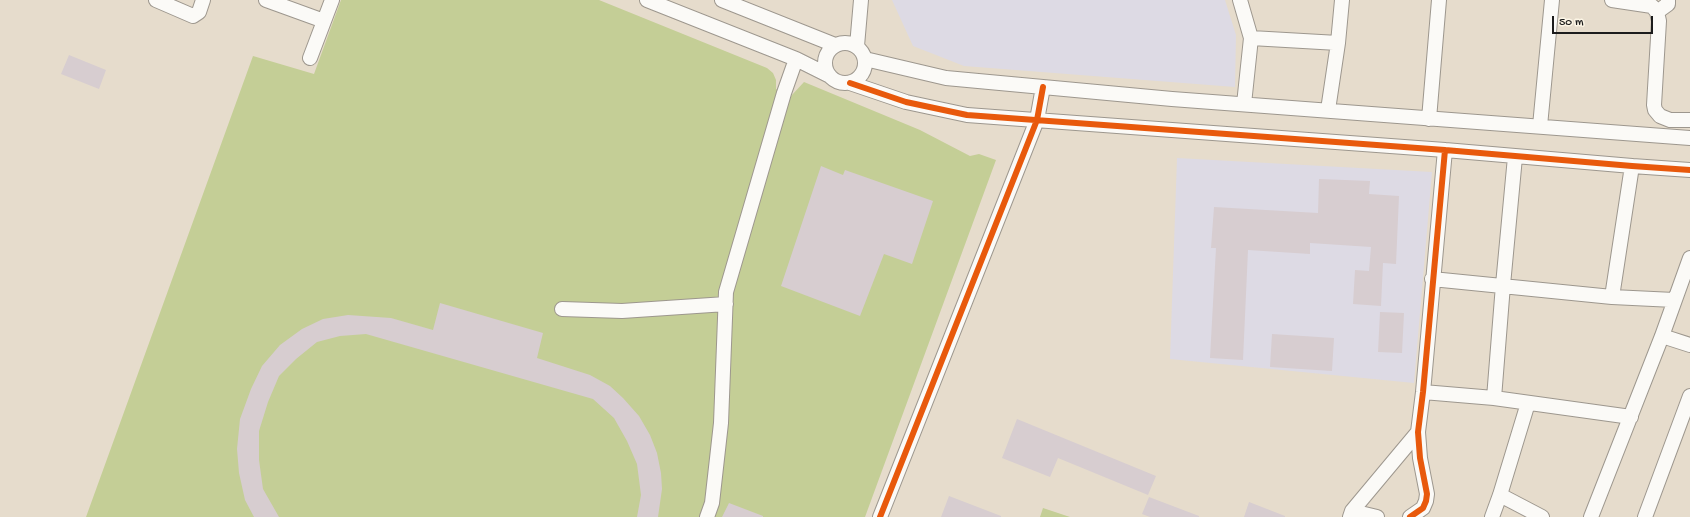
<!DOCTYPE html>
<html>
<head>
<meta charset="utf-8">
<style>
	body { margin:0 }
	#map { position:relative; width:1690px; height:517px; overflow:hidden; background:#e6dccc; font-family:"Gochi Hand",sans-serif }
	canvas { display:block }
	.scale { position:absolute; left:1552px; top:16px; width:101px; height:18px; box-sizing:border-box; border:2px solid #1c1c1c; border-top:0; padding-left:5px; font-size:12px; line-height:14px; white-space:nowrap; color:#1c1c1c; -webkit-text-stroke:3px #fcf5e5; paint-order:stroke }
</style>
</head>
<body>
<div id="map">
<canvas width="1690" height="517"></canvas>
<div class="scale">50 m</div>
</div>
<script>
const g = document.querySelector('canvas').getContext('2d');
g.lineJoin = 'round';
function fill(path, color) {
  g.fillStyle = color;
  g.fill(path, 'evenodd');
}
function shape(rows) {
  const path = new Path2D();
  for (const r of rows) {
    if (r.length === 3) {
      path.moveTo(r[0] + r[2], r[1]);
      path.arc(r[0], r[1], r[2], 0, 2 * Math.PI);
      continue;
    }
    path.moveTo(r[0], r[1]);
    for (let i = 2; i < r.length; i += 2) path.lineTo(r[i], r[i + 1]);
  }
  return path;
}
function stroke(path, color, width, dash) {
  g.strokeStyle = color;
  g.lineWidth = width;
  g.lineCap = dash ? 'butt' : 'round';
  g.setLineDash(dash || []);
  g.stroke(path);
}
const built = shape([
	[892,0,1225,0,1236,35,1235,87,964,66,913,46],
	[1177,158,1432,172,1414,383,1170,359]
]);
const green = shape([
	[341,0,599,0,767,68,773,73,776,80,776,89,791,96,804,82,920,130,970,156,979,154,996,160,865,517,86,517,253,56,314,74],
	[1043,508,1070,517,1040,517]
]);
const building = shape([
	[69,55,106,70,99,89,61,74],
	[821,166,843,175,845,170,933,201,912,264,884,254,860,316,781,286],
	[1319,179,1370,181,1369,194,1399,196,1396,264,1383,263,1381,306,1353,304,1355,270,1369,271,1371,247,1310,243,1310,254,1248,250,1243,360,1210,358,1216,248,1211,248,1214,207,1318,213],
	[440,303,543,333,537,358,590,375,610,386,623,398,639,416,650,435,657,453,661,473,662,489,658,517,637,517,641,495,637,464,627,441,614,418,593,399,366,334,340,336,317,342,296,359,279,376,268,402,259,431,259,460,263,489,279,517,254,517,245,500,239,473,237,449,240,419,251,389,262,366,280,345,302,329,323,319,348,315,391,318,433,330],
	[1380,312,1404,313,1402,353,1378,352],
	[1272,334,1334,338,1332,371,1270,367],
	[1017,419,1156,476,1148,495,1058,458,1050,477,1002,458],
	[949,496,1001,516,1001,517,941,517],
	[1149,497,1199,516,1199,517,1150,517,1142,514],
	[1249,502,1285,516,1285,517,1244,517],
	[729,503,763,516,763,517,722,517]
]);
const minor = shape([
	[156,0,193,16,199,12,203,0],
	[266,0,324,21],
	[647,0,796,59,830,76],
	[722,0,835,45],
	[1240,0,1251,38,1244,104],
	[1612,0,1652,6,1657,12,1659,21,1654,105,1655,110,1660,116,1670,120,1690,120],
	[1657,12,1668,4,1668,0],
	[1251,38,1338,43],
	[845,63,20],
	[857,46,861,0],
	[310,58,332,0],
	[865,59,946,78,1172,99,1690,138],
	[850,83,906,102,967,115,1445,150,1632,166,1690,170],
	[1328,110,1338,43,1342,0],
	[1429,119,1439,0],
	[1540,126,1552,0],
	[1432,279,1612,297,1674,300],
	[1612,297,1632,166],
	[562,309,622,311,726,304],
	[1662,336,1690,345],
	[1423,392,1494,398,1631,417],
	[1494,398,1503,285,1515,157],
	[1500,495,1542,517],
	[1352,511,1377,517],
	[707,517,712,503,721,423,726,292,784,93,796,59],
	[880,517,1037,120,1043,87],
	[1350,517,1352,511,1418,432],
	[1410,517,1423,508,1426,501,1427,494,1420,458,1418,432,1423,392,1445,150],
	[1492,517,1500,495,1528,403],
	[1591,517,1662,336,1690,258],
	[1645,517,1690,396]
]);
const cycleway = shape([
	[850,83,906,102,967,115,1445,150,1632,166,1690,170],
	[880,517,1037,120,1043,87],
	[1410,517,1423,508,1426,501,1427,494,1420,458,1418,432,1423,392,1445,150]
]);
fill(built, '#dddae4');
fill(green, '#c4ce96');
fill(building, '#d7cdd0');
stroke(minor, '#9d978e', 16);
stroke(minor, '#fbfaf7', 14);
stroke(cycleway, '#e8590c', 6);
</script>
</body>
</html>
